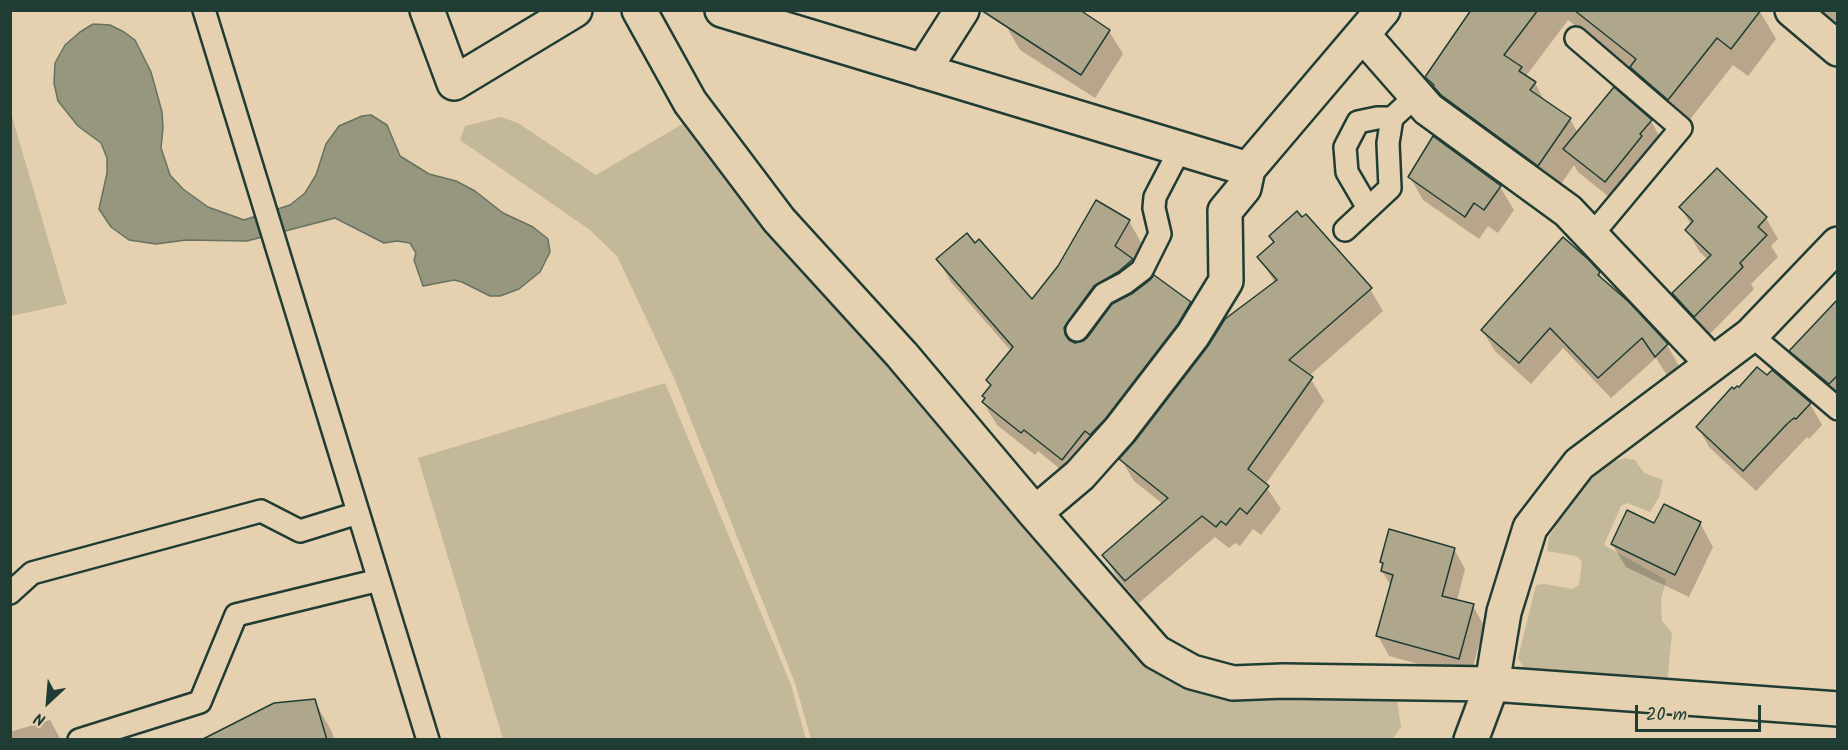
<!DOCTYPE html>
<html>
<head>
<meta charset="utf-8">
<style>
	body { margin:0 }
	#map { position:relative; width:1848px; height:750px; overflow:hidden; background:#e5d0af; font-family:Kalam,sans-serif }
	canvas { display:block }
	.frame { position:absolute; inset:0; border:12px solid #1f3d34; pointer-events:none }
	.north { position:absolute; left:18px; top:672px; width:60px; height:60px; -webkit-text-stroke:4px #e5d0af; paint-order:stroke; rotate:206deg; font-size:16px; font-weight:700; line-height:24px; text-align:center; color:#1f3d34 }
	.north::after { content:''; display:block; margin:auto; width:21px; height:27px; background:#1f3d34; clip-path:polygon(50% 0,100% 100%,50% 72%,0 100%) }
	.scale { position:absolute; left:1635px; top:705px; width:126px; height:27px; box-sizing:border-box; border:3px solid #1f3d34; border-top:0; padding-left:8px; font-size:18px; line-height:21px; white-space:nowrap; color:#1f3d34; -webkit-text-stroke:4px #e5d0af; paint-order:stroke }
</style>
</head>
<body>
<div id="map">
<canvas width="1848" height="750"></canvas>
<div class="frame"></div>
<div class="north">N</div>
<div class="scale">20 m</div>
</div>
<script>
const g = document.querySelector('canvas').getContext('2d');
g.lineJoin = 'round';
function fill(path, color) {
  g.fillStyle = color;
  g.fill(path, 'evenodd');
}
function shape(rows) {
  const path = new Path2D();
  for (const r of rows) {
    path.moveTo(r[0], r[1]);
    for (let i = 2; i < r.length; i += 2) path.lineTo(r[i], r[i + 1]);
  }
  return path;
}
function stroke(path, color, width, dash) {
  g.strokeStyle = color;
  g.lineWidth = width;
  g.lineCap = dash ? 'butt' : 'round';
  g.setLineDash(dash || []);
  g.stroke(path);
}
const green = shape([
	[11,113,67,304,11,316,10,316],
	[501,117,518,123,596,175,691,119,768,224,1018,515,1152,659,1397,698,1401,727,1392,740,811,739,795,683,675,380,617,256,590,230,460,140,465,126],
	[665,383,791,685,806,739,503,739,418,458],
	[1625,458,1635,460,1644,473,1663,480,1659,497,1650,512,1627,503,1621,506,1604,545,1666,580,1661,600,1662,621,1672,633,1667,684,1528,676,1518,658,1536,585,1544,584,1572,589,1579,585,1582,561,1576,556,1547,551,1549,537,1576,493,1605,464]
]);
const water = shape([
	[93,24,110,25,124,32,135,40,151,72,162,112,163,128,161,148,170,175,183,189,208,207,244,220,290,205,305,193,316,175,326,144,339,126,362,116,371,115,387,125,400,156,429,174,456,181,475,191,503,213,533,227,548,239,550,252,540,272,519,289,500,296,490,296,462,282,454,280,423,286,414,260,416,253,410,243,397,241,384,243,335,218,247,241,186,240,156,244,129,240,111,227,99,209,107,173,107,158,101,143,78,126,58,101,54,83,55,63,65,45,80,32,93,24]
]);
const shadow = shape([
	[1473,10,1759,10,1776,39,1748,76,1733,65,1684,127,1648,96,1634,72,1568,20,1526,76,1535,83,1545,102,1570,119,1578,133,1651,121,1664,144,1619,205,1578,172,1574,165,1555,193,1443,105,1427,77],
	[1815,10,1838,10,1838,33],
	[1006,26,1109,31,1123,54,1095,98,1020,50],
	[1410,177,1500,187,1514,210,1498,233,1488,226,1479,239,1423,200],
	[1681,207,1766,218,1778,239,1771,246,1778,257,1751,284,1754,289,1707,337,1685,314,1673,293,1708,260,1699,251,1687,230,1691,225],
	[1129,221,1142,244,1132,261,1146,285,1190,303,1203,326,1076,482,1038,451,1035,455,997,425,983,402,991,387,987,381,1011,351,951,282,938,260,1032,301],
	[1271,236,1370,289,1383,311,1309,376,1324,401,1265,485,1281,509,1261,535,1253,529,1240,546,1235,543,1229,548,1215,537,1139,603,1117,577,1104,555,1163,504,1134,481,1121,459,1275,283,1259,257,1275,243],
	[1599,273,1604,282,1667,345,1679,366,1668,377,1656,358,1611,398,1563,348,1531,384,1495,351,1482,330],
	[1838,306,1838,403,1804,374,1791,351],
	[1772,372,1810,404,1822,425,1809,439,1807,437,1756,491,1709,447,1698,427,1734,391,1767,377],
	[1700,523,1713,547,1689,597,1626,567,1612,544,1655,525],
	[1454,549,1465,569,1457,601,1473,606,1484,626,1470,678,1389,656,1378,636,1391,586,1382,571,1384,565,1382,562],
	[314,700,332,732,334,740,209,740],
	[50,720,61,740,10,740,10,732]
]);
const building = shape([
	[981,10,1080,10,1110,30,1081,75,981,10],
	[1471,10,1538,10,1504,55,1522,67,1519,71,1536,82,1530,90,1571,118,1538,166,1441,95,1433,86,1434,85,1425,77,1471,10],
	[1574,10,1761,10,1731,49,1717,38,1668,100,1630,67,1636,59,1574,10],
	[1614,87,1652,120,1640,134,1642,136,1605,182,1563,149,1614,87],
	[1433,136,1501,186,1484,210,1474,203,1465,217,1408,177,1433,136],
	[1717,168,1767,217,1758,227,1767,235,1740,263,1743,267,1694,317,1672,293,1711,255,1685,230,1693,221,1679,207,1717,168],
	[1096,200,1130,220,1115,246,1133,259,1118,272,1094,286,1067,323,1064,328,1065,334,1069,340,1075,343,1083,341,1087,338,1112,304,1133,293,1150,280,1154,275,1191,302,1178,324,1106,418,1090,435,1085,431,1062,460,1024,430,1021,433,982,402,985,398,982,396,991,385,986,380,1013,347,936,259,967,233,975,243,979,239,1032,299,1058,266,1096,200],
	[1297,211,1302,217,1306,214,1372,288,1289,360,1313,377,1248,469,1269,486,1247,514,1240,508,1226,525,1221,521,1216,527,1202,516,1125,581,1102,555,1168,498,1119,459,1135,441,1208,346,1225,319,1277,280,1257,257,1274,242,1269,236,1297,211],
	[1563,237,1589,260,1600,272,1598,275,1629,302,1668,344,1655,357,1642,338,1598,378,1550,328,1519,363,1481,330,1563,237],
	[1838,299,1838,375,1829,384,1789,351,1838,299],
	[1757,367,1767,375,1772,370,1811,403,1796,419,1794,418,1787,424,1743,471,1696,427,1732,387,1734,389,1737,386,1739,387,1757,367],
	[1664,504,1701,522,1675,575,1611,544,1627,510,1654,523,1664,504],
	[1389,529,1455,548,1442,596,1474,604,1459,659,1376,636,1393,575,1381,571,1383,563,1380,562,1389,529],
	[315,699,327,740,201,740,274,703,315,699]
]);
const lane = shape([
	[204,10,428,740],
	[1576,38,1681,128,1591,236],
	[1368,208,1347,172,1345,147,1358,122,1377,118,1392,118],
	[1345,230,1390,188,1388,143,1392,118,1416,96],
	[1077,330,1104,294,1125,283,1142,270,1160,234,1154,208,1155,197,1180,149],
	[1751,335,1838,409],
	[10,593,32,573,261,511,300,531,358,513],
	[79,740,200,702,236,615,379,580]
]);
const street = shape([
	[427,10,454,83,575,10],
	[639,10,690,102,779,220,902,355,1035,513,1156,652,1192,672,1233,683,1283,681,1492,684,1838,709],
	[722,10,1248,169,1383,10],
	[1792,10,1838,49],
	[1363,35,1428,109,1568,211,1712,363],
	[923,71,962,10],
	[1035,513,1080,475,1120,430,1193,335,1226,281,1225,211,1244,188,1248,169],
	[1471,740,1492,684,1504,612,1530,528,1579,464,1751,335,1838,244]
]);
fill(green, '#c4b89a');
fill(water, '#97967e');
stroke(water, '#677260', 1.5);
fill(shadow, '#0003');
fill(building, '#aea78c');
stroke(building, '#1f3d34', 1.5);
stroke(lane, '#1f3d34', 26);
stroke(street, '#1f3d34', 38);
stroke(lane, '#e5d0af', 21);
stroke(street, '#e5d0af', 33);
</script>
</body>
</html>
